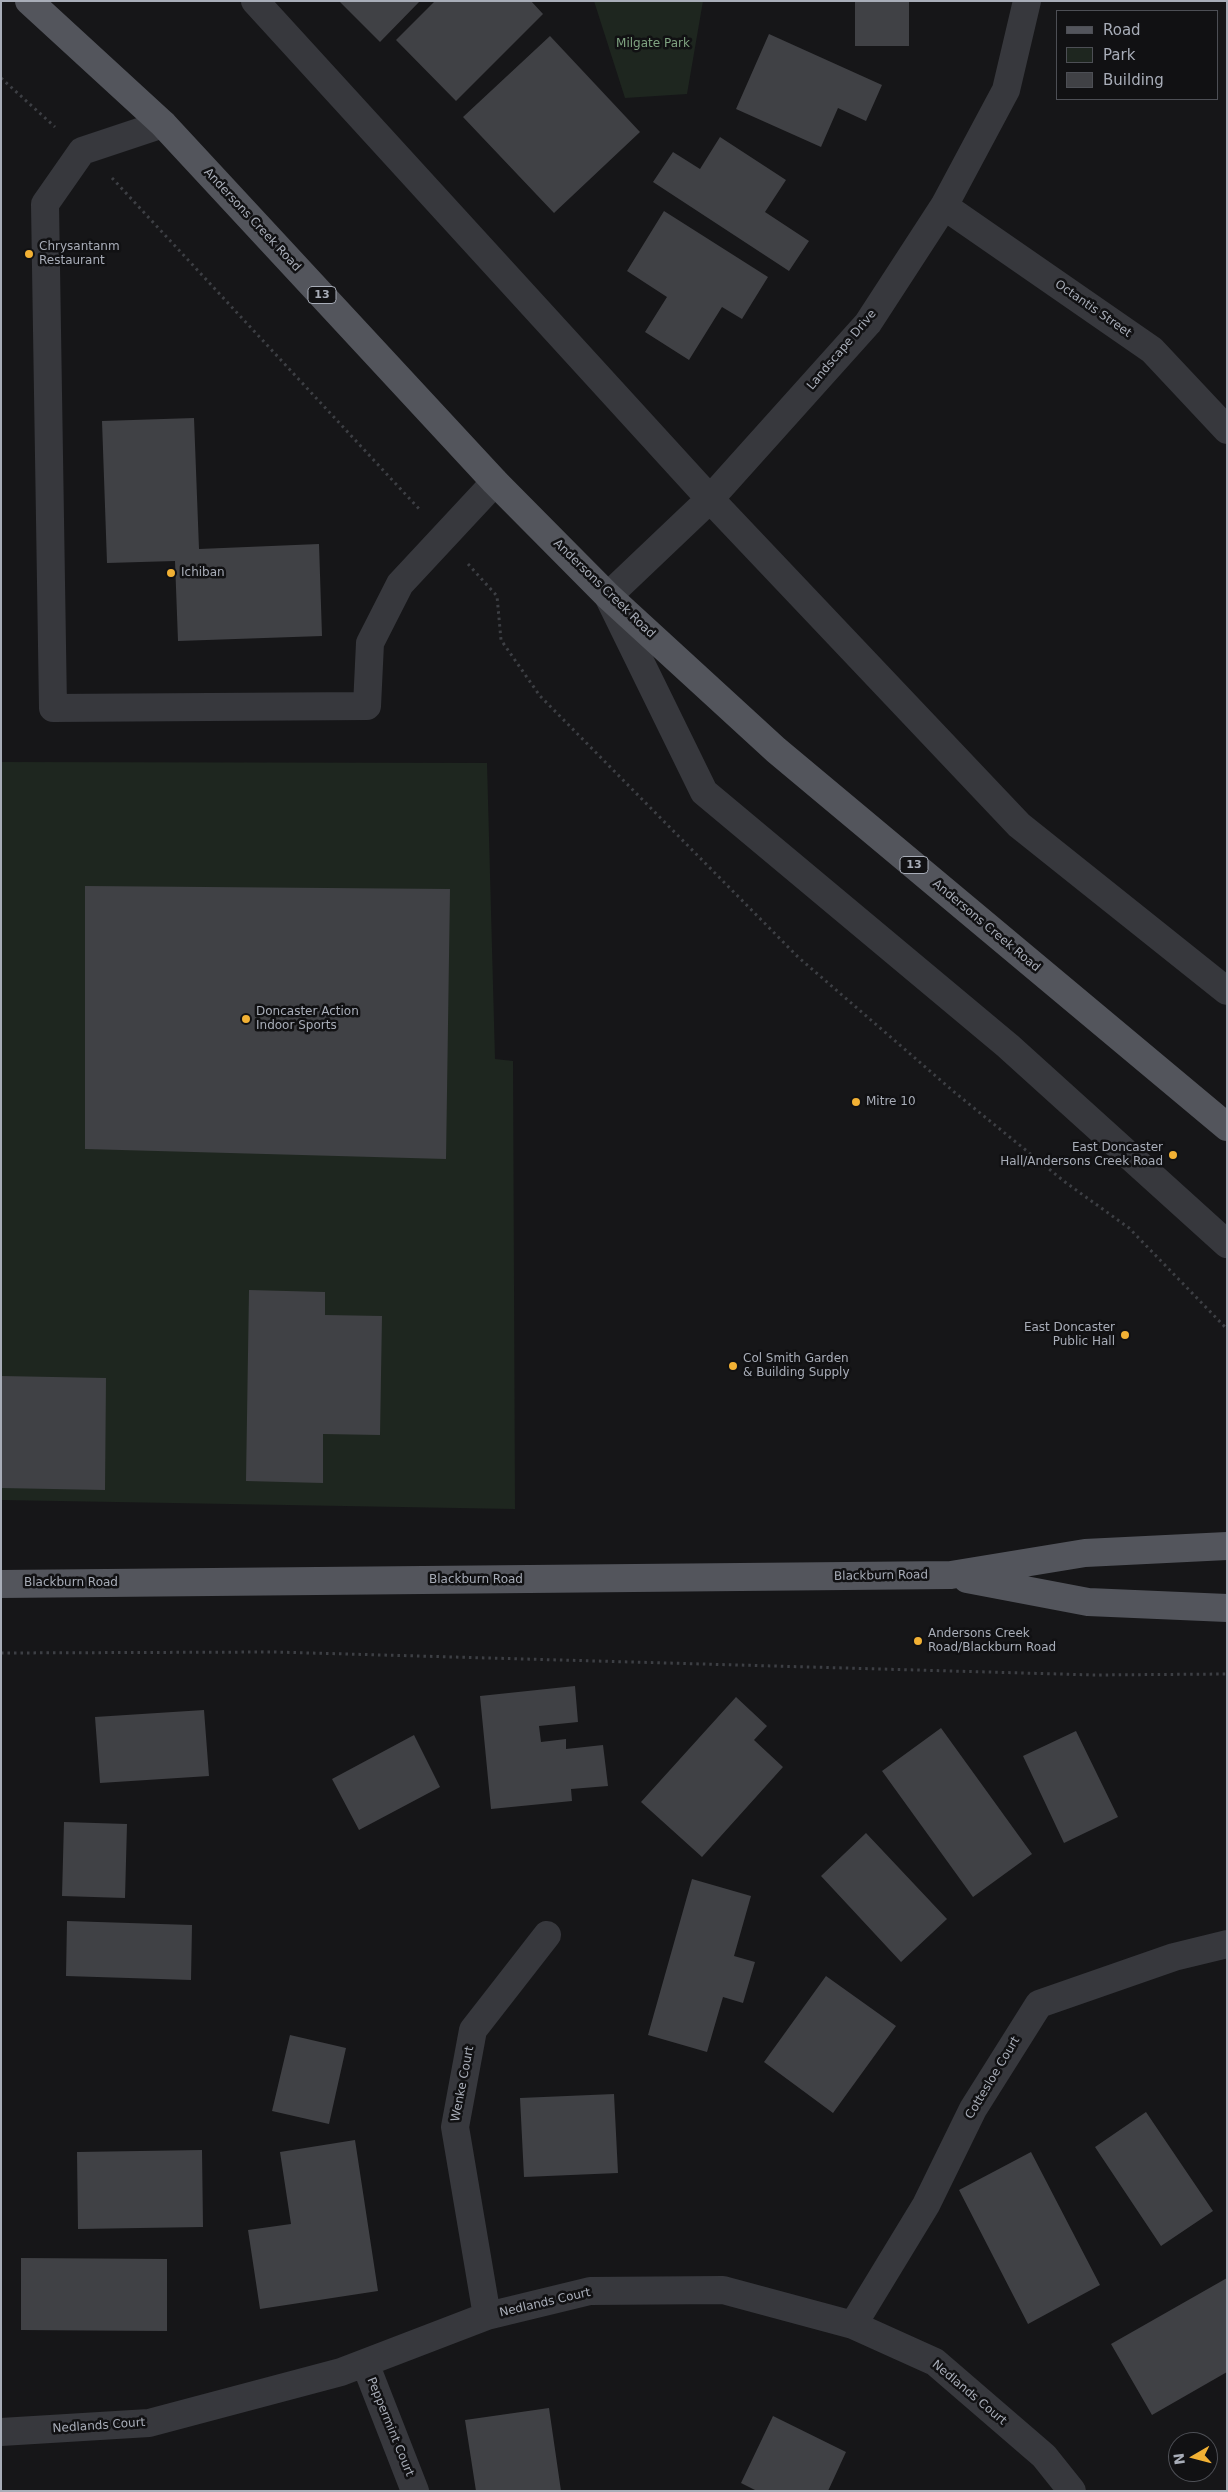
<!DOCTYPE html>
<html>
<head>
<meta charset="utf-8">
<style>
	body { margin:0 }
	#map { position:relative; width:1228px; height:2492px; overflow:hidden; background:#161618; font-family:"DejaVu Sans",sans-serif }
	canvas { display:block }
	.frame { position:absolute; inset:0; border:2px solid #a8adb8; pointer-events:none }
	.legend { position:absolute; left:1056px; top:10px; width:162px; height:90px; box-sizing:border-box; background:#111113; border:1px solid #4d4f55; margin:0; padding:6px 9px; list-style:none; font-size:15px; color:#a8adb8 }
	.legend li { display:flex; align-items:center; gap:10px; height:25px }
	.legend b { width:25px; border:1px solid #4d4f55 }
	.north { position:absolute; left:1168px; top:2432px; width:50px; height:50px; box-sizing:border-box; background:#111113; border:1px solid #4d4f55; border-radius:50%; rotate:262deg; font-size:14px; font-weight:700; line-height:20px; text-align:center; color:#a8adb8 }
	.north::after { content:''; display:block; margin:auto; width:18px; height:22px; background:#f2b134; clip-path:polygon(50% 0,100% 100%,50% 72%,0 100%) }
</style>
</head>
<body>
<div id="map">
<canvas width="1228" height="2492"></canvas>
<div class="frame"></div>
<ul class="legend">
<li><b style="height:6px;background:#53555c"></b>Road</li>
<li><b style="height:14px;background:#1e261f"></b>Park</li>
<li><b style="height:14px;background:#404145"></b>Building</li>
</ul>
<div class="north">N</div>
</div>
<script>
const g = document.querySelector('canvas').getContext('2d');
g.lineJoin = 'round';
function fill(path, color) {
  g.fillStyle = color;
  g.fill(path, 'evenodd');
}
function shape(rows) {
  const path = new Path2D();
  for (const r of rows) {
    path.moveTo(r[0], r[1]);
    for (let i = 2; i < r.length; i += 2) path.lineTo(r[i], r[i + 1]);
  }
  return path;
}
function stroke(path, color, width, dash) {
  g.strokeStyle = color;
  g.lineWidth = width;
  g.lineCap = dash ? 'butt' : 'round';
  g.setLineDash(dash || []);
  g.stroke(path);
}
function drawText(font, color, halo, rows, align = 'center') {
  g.font = font + ' "DejaVu Sans",sans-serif';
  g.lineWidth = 5;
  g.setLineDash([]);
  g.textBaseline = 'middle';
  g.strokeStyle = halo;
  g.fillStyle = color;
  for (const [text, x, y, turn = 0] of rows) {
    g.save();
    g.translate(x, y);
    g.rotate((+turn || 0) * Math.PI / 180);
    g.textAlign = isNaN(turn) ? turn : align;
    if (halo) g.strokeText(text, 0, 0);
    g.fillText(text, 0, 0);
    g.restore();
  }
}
const green = shape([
	[594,1,703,1,687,94,625,98],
	[1,762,487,763,495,1059,513,1061,515,1509,1,1500]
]);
const building = shape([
	[339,1,420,1,380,42],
	[435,1,531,1,543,14,456,101,396,40],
	[855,1,909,1,909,46,855,46],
	[769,34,882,85,866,121,838,108,821,147,736,109],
	[550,36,640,132,554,213,463,117],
	[720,137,786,180,765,212,809,241,789,271,653,182,673,152,700,169],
	[664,211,768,277,742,319,722,307,689,360,645,332,667,297,627,271],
	[194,418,199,549,319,544,322,636,178,641,175,561,107,563,102,421],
	[85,886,450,889,446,1159,85,1149],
	[249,1290,325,1292,325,1315,382,1316,380,1435,323,1434,323,1483,246,1481],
	[1,1376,106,1378,105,1490,1,1488],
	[575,1686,578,1722,539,1726,541,1742,566,1739,566,1749,603,1745,608,1786,571,1789,572,1801,491,1809,480,1696],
	[736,1697,767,1726,754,1740,783,1767,702,1857,641,1802],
	[204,1710,209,1776,100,1783,95,1717],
	[941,1728,1032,1854,973,1897,882,1771],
	[1076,1731,1118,1817,1064,1843,1023,1756],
	[414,1735,440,1787,359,1830,332,1779],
	[64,1822,127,1824,125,1898,62,1896],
	[866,1833,947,1919,901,1962,821,1876],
	[692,1879,751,1896,734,1956,755,1962,743,2003,723,1997,707,2052,648,2035],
	[67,1921,192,1925,191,1980,66,1976],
	[826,1976,896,2026,833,2113,764,2062],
	[290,2035,346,2048,329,2124,272,2111],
	[614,2094,618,2173,524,2177,520,2098],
	[1146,2112,1213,2211,1161,2246,1095,2147],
	[355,2140,378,2291,260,2309,248,2230,291,2224,280,2152],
	[202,2150,203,2227,78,2229,77,2152],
	[1031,2152,1100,2285,1028,2324,959,2190],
	[21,2258,167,2259,167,2331,21,2330],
	[1227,2278,1227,2372,1152,2415,1111,2344],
	[549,2408,561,2491,476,2491,465,2420],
	[773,2416,846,2452,828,2491,757,2491,741,2483]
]);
const path = shape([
	[1,78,55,127],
	[112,178,421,511],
	[468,564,497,596,501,640,540,696,798,957,953,1091,1065,1182,1129,1228,1227,1329],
	[1,1653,275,1652,1094,1675,1227,1674]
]);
const minor = shape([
	[255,1,710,499,1019,825,1227,991],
	[1027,1,1006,90,944,206,868,323,710,499,608,596,704,792,1008,1046,1227,1244],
	[163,124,82,151,45,204,53,708,367,706,370,643,400,584,495,482],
	[944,206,1152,350,1227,430],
	[487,2316,455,2127,473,2030,547,1935],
	[853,2325,926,2205,973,2109,1039,2004,1174,1957,1227,1944],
	[365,2363,415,2491],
	[1,2432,149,2423,341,2372,487,2316,590,2291,723,2290,853,2325,935,2362,1044,2456,1072,2491]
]);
const major = shape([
	[29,1,163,124,495,482,608,596,776,750,1227,1127],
	[967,1579,1088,1602,1227,1608],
	[1,1584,951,1575,1085,1553,1227,1546]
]);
const markers = [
	[29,254,5,"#f2b134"],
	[171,573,5,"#f2b134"],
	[246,1019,5,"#f2b134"],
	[856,1102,5,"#f2b134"],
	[1173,1155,5,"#f2b134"],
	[1125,1335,5,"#f2b134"],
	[733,1366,5,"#f2b134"],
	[918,1641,5,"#f2b134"]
];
const shields = [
	[322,295,28],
	[914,865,28]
];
const shieldNames = [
	["13",322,295],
	["13",914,865]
];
const parkNames = [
	["Milgate Park",653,44]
];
const streetNames = [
	["Andersons Creek Road",252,220,47],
	["Octantis Street",1093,309,35],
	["Landscape Drive",842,350,-50],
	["Andersons Creek Road",604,589,44],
	["Andersons Creek Road",986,926,40],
	["Blackburn Road",881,1576,-1],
	["Blackburn Road",476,1580],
	["Blackburn Road",71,1583],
	["Cottesloe Court",993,2078,-59],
	["Wenke Court",463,2084,-79],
	["Nedlands Court",545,2303,-13],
	["Nedlands Court",969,2393,40],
	["Nedlands Court",99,2426,-4],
	["Peppermint Court",390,2427,68]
];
const poiNames = [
	["Chrysantanm",39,247],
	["Restaurant",39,261],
	["Ichiban",181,573],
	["Doncaster Action",256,1012],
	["Indoor Sports",256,1026],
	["Mitre 10",866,1102],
	["East Doncaster",1163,1148,"right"],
	["Hall/Andersons Creek Road",1163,1162,"right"],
	["East Doncaster",1115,1328,"right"],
	["Public Hall",1115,1342,"right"],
	["Col Smith Garden",743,1359],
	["& Building Supply",743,1373],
	["Andersons Creek",928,1634],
	["Road/Blackburn Road",928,1648]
];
fill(green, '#1e261f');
fill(building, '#404145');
stroke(path, '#3d3f44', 3, [2.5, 4]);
stroke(minor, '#37383d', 28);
stroke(major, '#53555c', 28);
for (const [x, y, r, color] of markers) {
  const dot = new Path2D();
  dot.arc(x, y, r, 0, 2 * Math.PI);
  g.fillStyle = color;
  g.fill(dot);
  stroke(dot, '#111113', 2);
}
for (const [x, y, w] of shields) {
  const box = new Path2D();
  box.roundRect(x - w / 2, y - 8.5, w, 17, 4);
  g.fillStyle = '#111113';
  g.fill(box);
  stroke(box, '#a8adb8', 1);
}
drawText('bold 11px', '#a8adb8', null, shieldNames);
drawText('12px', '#7fa381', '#111113', parkNames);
drawText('12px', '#a8adb8', '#111113', streetNames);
drawText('12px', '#a8adb8', '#111113', poiNames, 'left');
</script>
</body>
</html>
